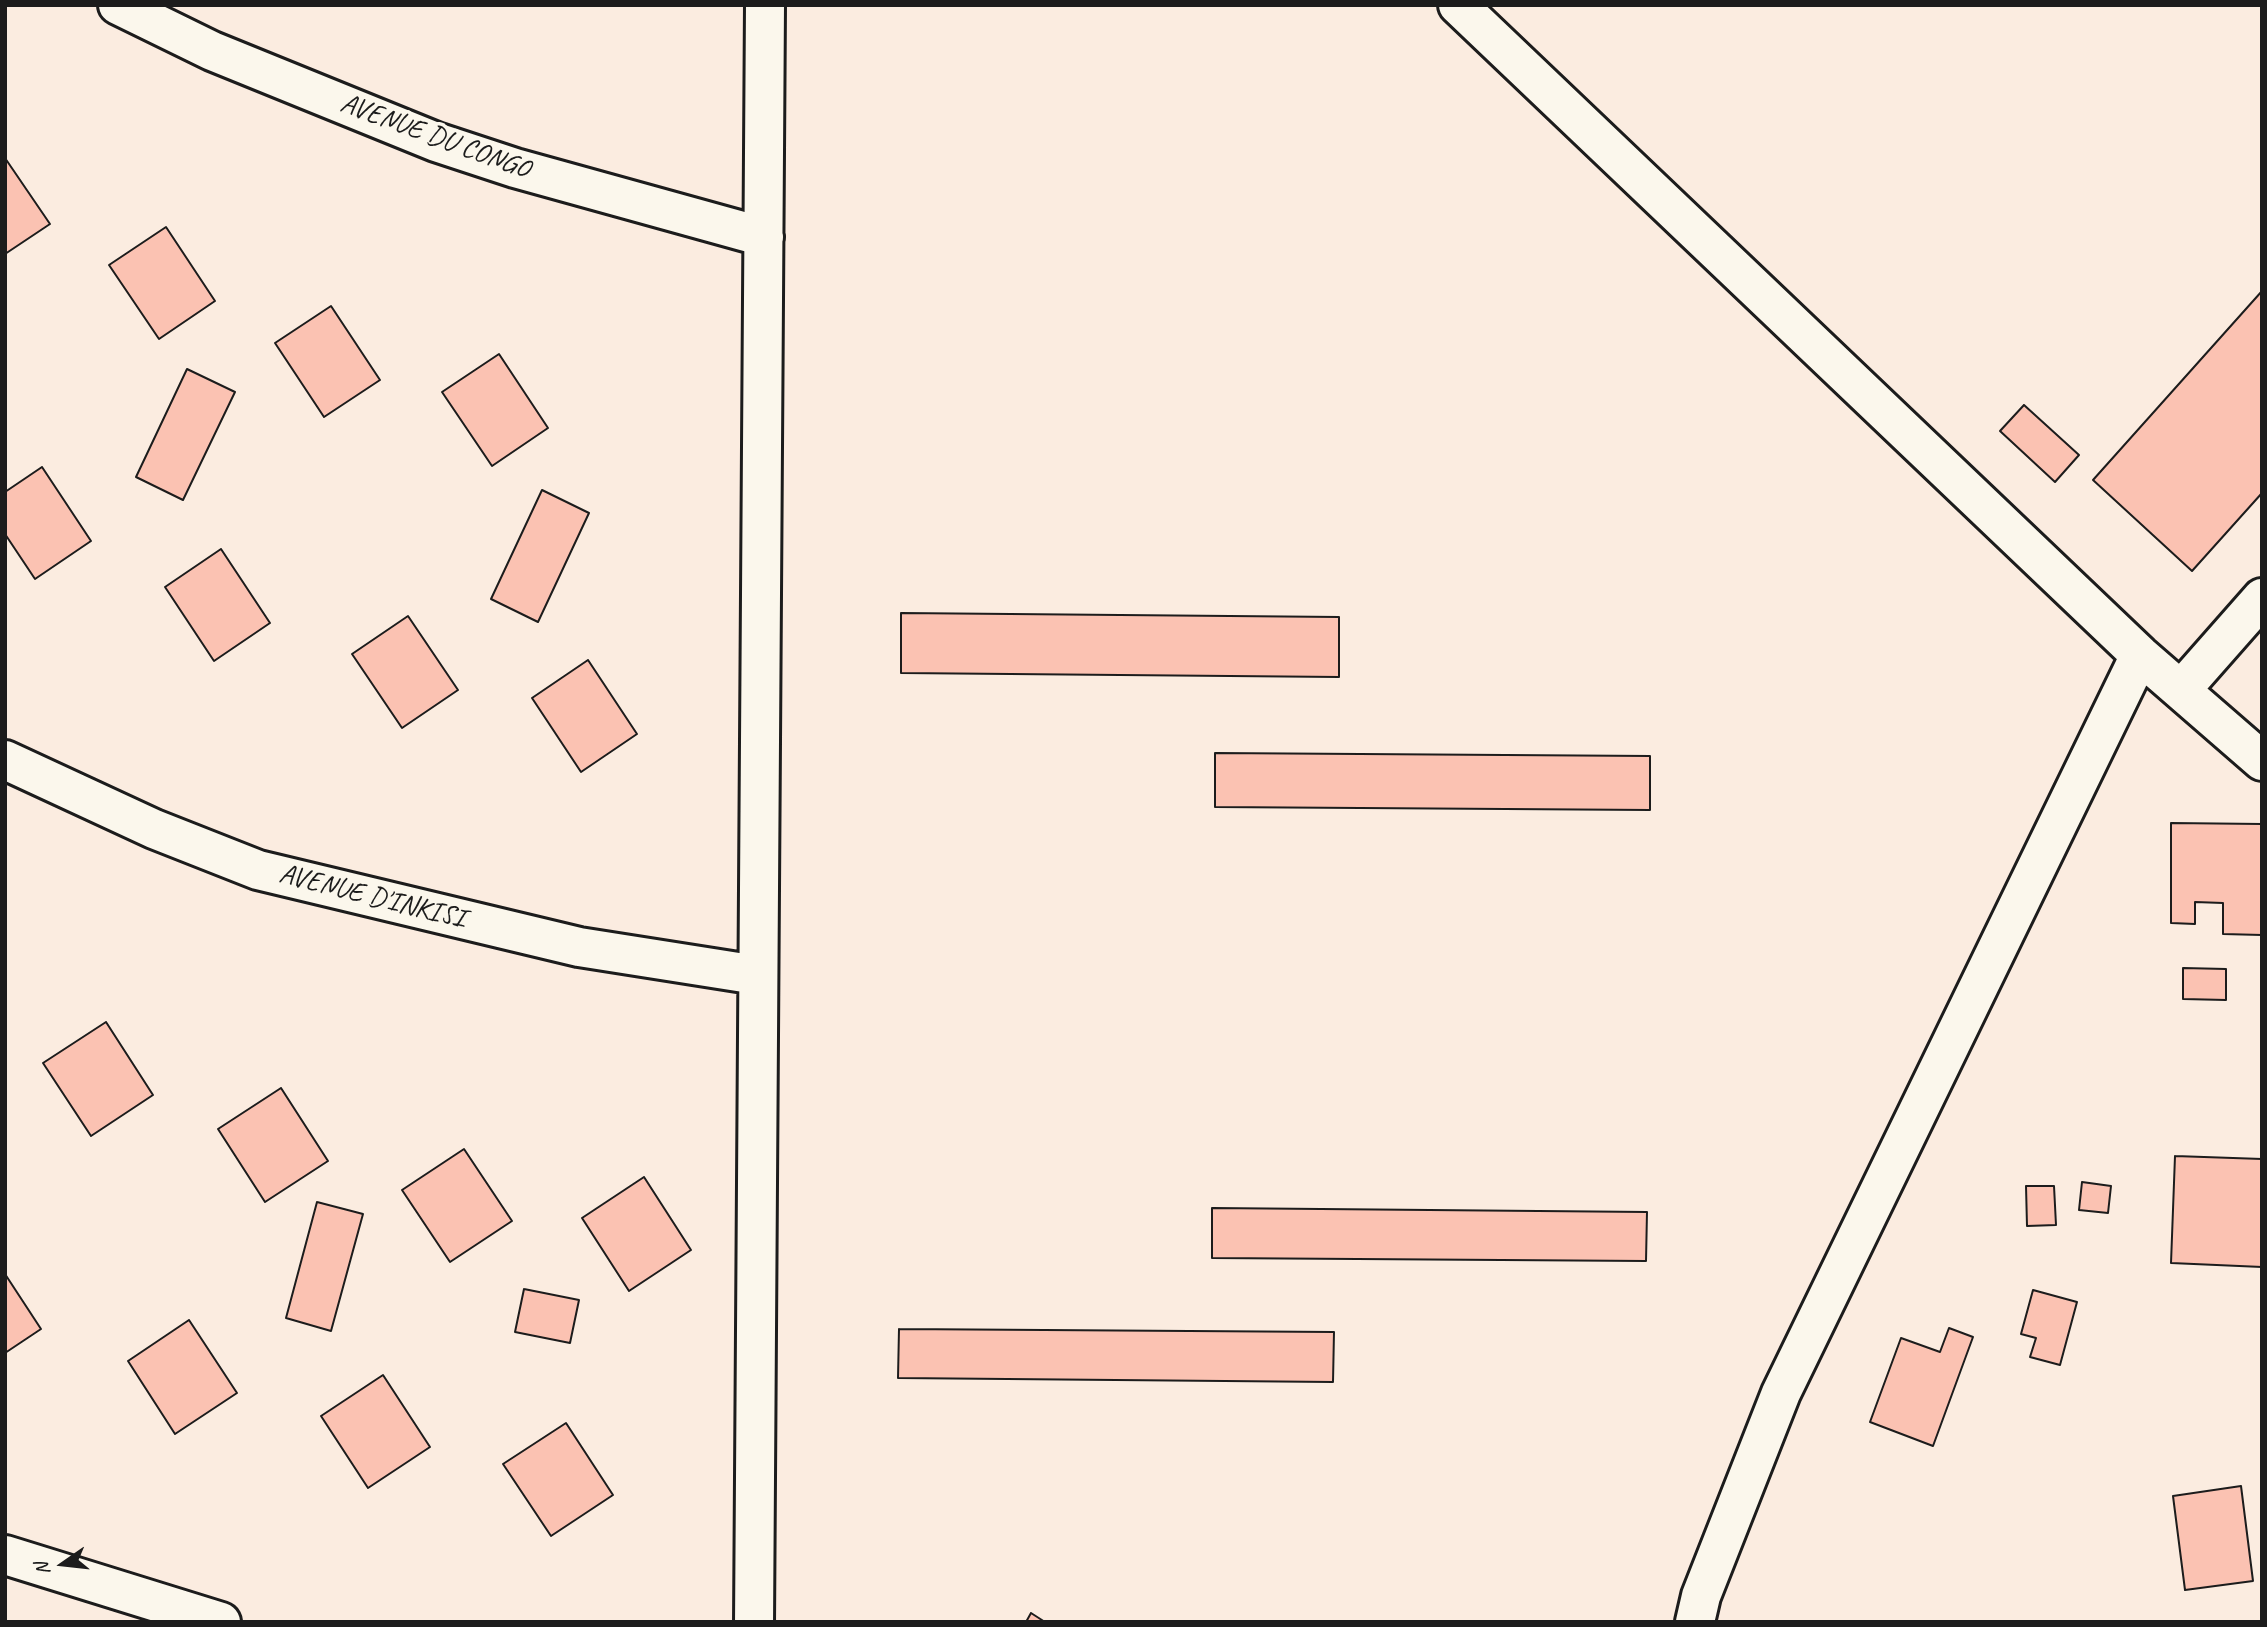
<!DOCTYPE html>
<html>
<head>
<meta charset="utf-8">
<style>
	body { margin:0 }
	#map { position:relative; width:2267px; height:1627px; overflow:hidden; background:#fbece0; font-family:Caveat,sans-serif }
	canvas { display:block }
	.frame { position:absolute; inset:0; border:7px solid #1c1c1c; pointer-events:none }
	.north { position:absolute; left:28px; top:1529px; width:70px; height:70px; -webkit-text-stroke:5px #fbf7ec; paint-order:stroke; rotate:256deg; font-size:19px; font-weight:700; line-height:28px; text-align:center; color:#1c1c1c }
	.north::after { content:''; display:block; margin:auto; width:24px; height:32px; background:#1c1c1c; clip-path:polygon(50% 0,100% 100%,50% 72%,0 100%) }
</style>
</head>
<body>
<div id="map">
<canvas width="2267" height="1627"></canvas>
<div class="frame"></div>
<div class="north">N</div>
</div>
<script>
const g = document.querySelector('canvas').getContext('2d');
g.lineJoin = 'round';
function fill(path, color) {
  g.fillStyle = color;
  g.fill(path, 'evenodd');
}
function shape(rows) {
  const path = new Path2D();
  for (const r of rows) {
    path.moveTo(r[0], r[1]);
    for (let i = 2; i < r.length; i += 2) path.lineTo(r[i], r[i + 1]);
  }
  return path;
}
function stroke(path, color, width, dash) {
  g.strokeStyle = color;
  g.lineWidth = width;
  g.lineCap = dash ? 'butt' : 'round';
  g.setLineDash(dash || []);
  g.stroke(path);
}
function drawText(font, color, halo, rows, align = 'center') {
  g.font = font + ' Caveat,sans-serif';
  g.lineWidth = 7;
  g.setLineDash([]);
  g.textBaseline = 'middle';
  g.strokeStyle = halo;
  g.fillStyle = color;
  for (const [text, x, y, turn = 0] of rows) {
    g.save();
    g.translate(x, y);
    g.rotate((+turn || 0) * Math.PI / 180);
    g.textAlign = isNaN(turn) ? turn : align;
    if (halo) g.strokeText(text, 0, 0);
    g.fillText(text, 0, 0);
    g.restore();
  }
}
const building = shape([
	[5,158,50,224,5,254,5,158],
	[166,227,215,301,159,339,109,265,166,227],
	[2262,291,2262,493,2192,571,2093,480,2262,291],
	[331,306,380,380,324,417,275,343,331,306],
	[499,354,548,428,492,466,442,392,499,354],
	[187,369,235,392,183,500,136,477,187,369],
	[2024,405,2079,455,2055,482,2000,431,2024,405],
	[42,467,91,541,35,579,5,534,5,492,42,467],
	[542,490,589,513,538,622,491,599,542,490],
	[221,549,270,623,214,661,165,587,221,549],
	[901,613,1339,617,1339,677,901,673,901,613],
	[408,616,458,690,402,728,352,654,408,616],
	[588,660,637,734,581,772,532,698,588,660],
	[1215,753,1650,756,1650,810,1215,807,1215,753],
	[2171,823,2262,824,2262,935,2223,934,2223,903,2195,902,2195,924,2171,923,2171,823],
	[2183,968,2226,969,2226,1000,2183,999,2183,968],
	[106,1022,153,1095,91,1136,43,1063,106,1022],
	[281,1088,328,1161,265,1202,218,1129,281,1088],
	[464,1149,512,1221,450,1262,402,1190,464,1149],
	[2175,1156,2262,1159,2262,1267,2171,1263,2175,1156],
	[644,1177,691,1250,629,1291,582,1218,644,1177],
	[2082,1182,2111,1186,2108,1213,2079,1210,2082,1182],
	[2026,1186,2054,1186,2056,1225,2027,1226,2026,1186],
	[317,1202,363,1214,331,1331,286,1318,317,1202],
	[1212,1208,1647,1212,1646,1261,1212,1258,1212,1208],
	[5,1274,41,1329,5,1353,5,1274],
	[524,1289,579,1300,570,1343,515,1332,524,1289],
	[2033,1290,2077,1302,2060,1365,2030,1357,2036,1338,2021,1334,2033,1290],
	[189,1320,237,1393,175,1434,128,1361,189,1320],
	[1949,1328,1973,1337,1933,1446,1870,1422,1901,1338,1940,1352,1949,1328],
	[899,1329,1334,1332,1333,1382,898,1378,899,1329],
	[383,1375,430,1447,368,1488,321,1416,383,1375],
	[566,1423,613,1495,551,1536,503,1464,566,1423],
	[2241,1486,2253,1581,2185,1590,2173,1496,2241,1486],
	[1031,1613,1045,1622,1026,1622,1031,1613]
]);
const minor = shape([
	[118,5,212,51,436,142,515,168,764,237],
	[1458,5,2140,655,2262,761],
	[2181,690,2262,598],
	[5,760,154,829,258,870,579,947,757,975],
	[5,1555,221,1622],
	[754,1622,765,5],
	[1695,1622,1701,1596,1781,1393,2140,655]
]);
const streetNames = [
	["AVENUE DU CONGO",435,137,20],
	["AVENUE D'INKISI",372,897,14]
];
fill(building, '#fbc2b2');
stroke(building, '#1c1c1c', 2);
stroke(minor, '#1c1c1c', 44);
stroke(minor, '#fbf7ec', 38);
drawText('28px', '#1c1c1c', '#fbf7ec', streetNames);
</script>
</body>
</html>
